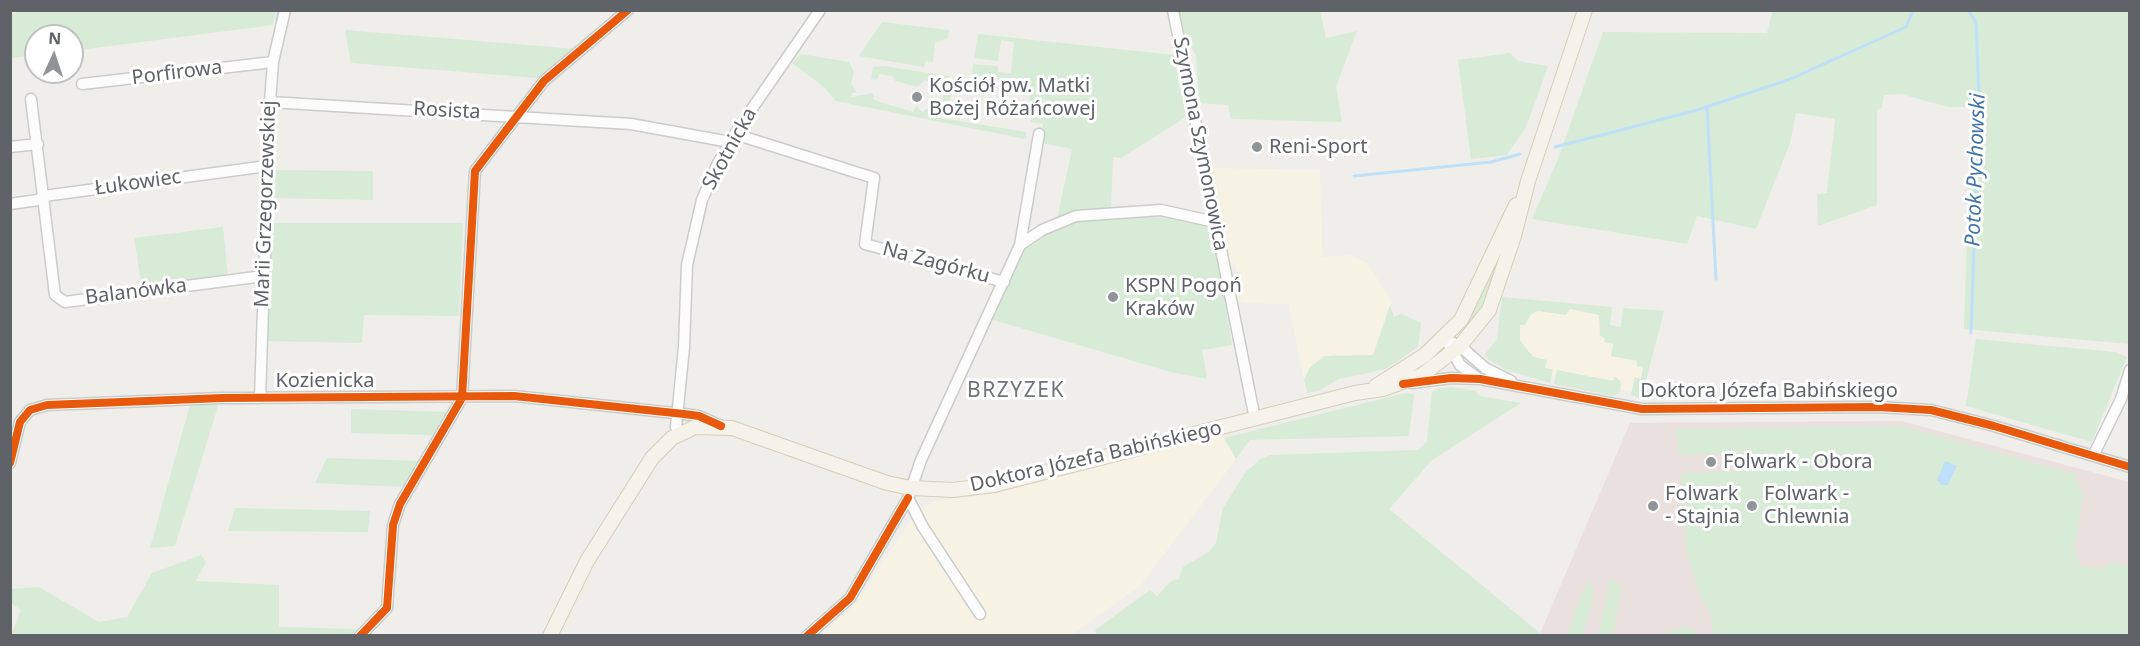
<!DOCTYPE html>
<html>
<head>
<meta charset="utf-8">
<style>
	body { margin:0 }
	#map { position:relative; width:2140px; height:646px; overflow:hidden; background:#efeeea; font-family:"Noto Sans",sans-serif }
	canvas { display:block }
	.frame { position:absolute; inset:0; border:12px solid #5f6368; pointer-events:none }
	.north { position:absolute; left:24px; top:24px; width:60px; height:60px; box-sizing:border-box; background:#fff; border:2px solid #bfc1c3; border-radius:50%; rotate:3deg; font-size:16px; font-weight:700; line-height:24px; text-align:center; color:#5f6368 }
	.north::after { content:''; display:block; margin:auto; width:21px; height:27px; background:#919496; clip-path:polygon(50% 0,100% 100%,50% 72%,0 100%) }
</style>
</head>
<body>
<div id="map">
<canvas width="2140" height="646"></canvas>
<div class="frame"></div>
<div class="north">N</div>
</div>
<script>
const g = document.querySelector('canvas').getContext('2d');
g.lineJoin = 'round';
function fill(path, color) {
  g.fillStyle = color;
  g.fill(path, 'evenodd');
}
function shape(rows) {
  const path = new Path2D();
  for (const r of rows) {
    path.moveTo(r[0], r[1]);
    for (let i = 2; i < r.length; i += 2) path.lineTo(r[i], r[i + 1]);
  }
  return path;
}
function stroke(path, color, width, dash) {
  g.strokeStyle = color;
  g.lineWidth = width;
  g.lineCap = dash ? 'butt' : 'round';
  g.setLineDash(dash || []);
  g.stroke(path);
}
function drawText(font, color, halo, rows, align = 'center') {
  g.font = font + ' "Noto Sans",sans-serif';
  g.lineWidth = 6;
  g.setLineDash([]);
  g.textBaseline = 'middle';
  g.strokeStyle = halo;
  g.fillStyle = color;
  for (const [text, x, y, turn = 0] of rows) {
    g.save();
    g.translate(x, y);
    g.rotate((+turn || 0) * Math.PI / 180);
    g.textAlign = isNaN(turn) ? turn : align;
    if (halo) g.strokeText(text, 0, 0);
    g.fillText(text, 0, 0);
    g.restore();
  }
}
const commercial = shape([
	[1210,168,1320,170,1322,257,1348,255,1366,262,1392,301,1373,356,1351,357,1332,354,1304,379,1289,304,1243,303,1237,298,1236,291,1241,288,1235,264,1230,265],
	[1529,305,1600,312,1604,336,1647,363,1640,394,1524,369,1509,319],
	[1222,435,1236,459,1140,586,1071,635,820,636,856,603,913,517,934,501,995,494]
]);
const medical = shape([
	[1901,421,2129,482,2129,635,1539,636,1630,423]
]);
const green = shape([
	[1773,10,2129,11,2129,344,1964,329,1971,107,1948,107,1901,94,1884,95,1882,108,1877,110,1877,205,1818,226,1817,194,1827,193,1835,119,1796,113,1790,143,1756,229,1697,216,1687,244,1532,219,1558,159,1603,32,1767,33],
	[21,11,21,10,276,11,273,25,72,51,72,36,36,36,36,55,11,58,11,14],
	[1177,11,1320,11,1326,38,1357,31,1336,86,1342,122,1231,119,1228,105,1199,103,1196,56,1181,28],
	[882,22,949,30,948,38,935,43,933,62,926,61,924,67,859,56],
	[345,30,576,49,538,78,351,63],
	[978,34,1174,55,1186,117,1121,158,1113,157,1111,209,1057,219,1072,149,1041,143,1043,124,1031,122,1029,83,972,75,973,64,998,66,998,72,1011,73,1014,42,1001,40,998,61,974,58],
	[1510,53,1518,61,1548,66,1526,127,1507,155,1471,159,1458,60],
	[801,54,849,62,854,72,851,83,857,93,852,93,851,97,874,93,873,99,880,102,913,112,916,106,922,112,929,108,934,117,1026,132,1026,139,836,101,824,87,792,63],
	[883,66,949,76,948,83,952,90,948,112,941,110,943,97,941,93,942,87,945,86,934,84,933,86,930,82,924,80,918,87,895,81,893,76,879,74,877,80,871,79,873,67],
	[272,170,373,171,373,200,271,198],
	[1158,214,1209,226,1211,246,1217,252,1232,345,1202,350,1207,379,1171,372,990,319,1027,245,1048,232,1078,220],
	[270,223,463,223,459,316,364,315,362,343,264,341],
	[223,227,228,276,142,287,134,238],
	[1508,235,1483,308,1473,323,1468,318,1484,289],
	[1502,297,1612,307,1610,325,1621,327,1623,308,1664,311,1641,400,1631,394,1635,377,1641,379,1643,368,1637,366,1637,361,1611,356,1613,344,1604,342,1605,338,1600,336,1599,315,1570,309,1566,315,1538,311,1531,314,1525,325,1520,325,1520,340,1529,352,1534,357,1547,360,1545,368,1553,369,1550,383,1506,370,1489,360,1485,354,1497,339],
	[1390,305,1394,317,1401,314,1421,323,1418,347,1386,369,1339,379,1318,391,1307,393,1304,379,1310,367,1325,356,1373,355],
	[1976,339,2115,352,2127,357,2092,442,1966,406],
	[1557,370,1613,381,1614,377,1616,377,1621,382,1620,392,1613,396,1554,384],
	[1452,387,1476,391,1479,396,1521,403,1432,460,1389,509,1540,633,1539,635,1098,636,1095,630,1150,590,1157,596,1170,582,1179,579,1183,567,1210,551,1216,543,1223,508,1245,473,1260,459,1271,455,1418,450,1427,442,1432,392,1438,388],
	[1405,393,1414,394,1409,436,1250,440,1236,459,1224,438],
	[219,403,175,546,150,548,190,405],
	[351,409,447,412,433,435,351,433],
	[1901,426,2074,474,2083,493,2075,552,2081,566,2102,569,2112,563,2129,566,2129,635,1714,635,1711,627,1711,615,1699,593,1686,549,1681,473,1748,470,1747,453,1679,455,1676,429],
	[327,458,419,461,405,487,315,483],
	[235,508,370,511,368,532,228,531],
	[201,555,206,562,196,581,279,585,279,627,357,629,351,636,11,635,21,610,11,603,11,589,39,587,99,622,127,617,152,573],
	[1611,576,1621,590,1613,635,1598,635],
	[1589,581,1594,590,1584,635,1567,635,1579,599],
	[1687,627,1697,632,1699,635,1656,635]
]);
const water = shape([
	[1945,461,1957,466,1948,485,1941,485,1937,480]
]);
const stream = shape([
	[1968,10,1976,22,1979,99,1971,333],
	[277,19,279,10],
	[1707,107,1716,279],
	[1555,147,1694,111,1788,80,1906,27,1913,10],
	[1354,176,1491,162,1520,154]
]);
const minor = shape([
	[1173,10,1255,419],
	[82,84,273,62],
	[31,99,55,295,65,302,263,276],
	[270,102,631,124,730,142],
	[738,129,741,136,874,178,865,244,1004,282],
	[10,147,38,144],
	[10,204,38,200,44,196,267,166],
	[1020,245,1039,134],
	[1445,339,1460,346,1485,368,1511,381],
	[1449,345,1460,365,1479,379],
	[1412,383,1451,378,1480,379,1642,409,1877,407,1931,410,1994,426,2130,467],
	[260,398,270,102,273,62,285,10],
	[679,434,676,427,684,347,687,265,702,200,717,165,738,129,820,10],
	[2093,456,2121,399,2130,370],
	[10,463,20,422,30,410,47,405,222,398,514,396,684,414,699,416,721,426],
	[908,498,923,527,980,614],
	[360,636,387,608,393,525,400,504,462,398,475,171,544,81,628,10],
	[807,636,850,598,908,498,921,460,1020,245,1042,230,1076,216,1161,210,1215,222]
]);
const major = shape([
	[1376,386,1425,355,1461,320,1516,205],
	[550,636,587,561,652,458,672,438,695,427,732,428,887,483,911,488,953,490,994,485,1355,393,1383,389,1422,375,1460,346,1489,310,1514,236,1528,181,1585,10]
]);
const cycleway = shape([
	[1403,384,1451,378,1480,379,1642,409,1877,407,1931,410,1994,426,2130,467],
	[10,463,20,422,30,410,47,405,222,398,514,396,684,414,699,416,721,426],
	[360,636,387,608,393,525,400,504,462,398,475,171,544,81,628,10],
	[807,636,850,598,908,498]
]);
const markers = [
	[917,97,6,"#919496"],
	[1257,147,6,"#919496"],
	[1113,297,6,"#919496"],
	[1711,462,6,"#919496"],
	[1653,506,6,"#919496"],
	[1752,506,6,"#919496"]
];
const streetNames = [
	["Porfirowa",177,73,-7],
	["Rosista",447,111,3],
	["Szymona Szymonowica",1200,144,79],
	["Skotnicka",730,149,-61],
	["Łukowiec",138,183,-8],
	["Marii Grzegorzewskiej",266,204,-88],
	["Na Zagórku",936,263,15],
	["Balanówka",136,292,-7],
	["Kozienicka",325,381],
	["Doktora Józefa Babińskiego",1769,391],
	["Doktora Józefa Babińskiego",1096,457,-13]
];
const poiNames = [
	["Kościół pw. Matki",929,86],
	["Bożej Różańcowej",929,109],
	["Reni-Sport",1269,147],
	["KSPN Pogoń",1125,286],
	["Kraków",1125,309],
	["Folwark - Obora",1723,462],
	["Folwark",1665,494],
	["- Stajnia",1665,517],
	["Folwark -",1764,494],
	["Chlewnia",1764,517]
];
const waterNames = [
	["Potok Pychowski",1976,170,-88]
];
const neighbourhoodNames = [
	["BRZYZEK",1016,391]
];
fill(commercial, '#f7f3e4');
fill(medical, '#eae0de');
fill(green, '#d8ebd6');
fill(water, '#bfe0f9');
stroke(stream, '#bfe0f9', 3);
stroke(minor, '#cbcccc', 13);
stroke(major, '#d7ceb8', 16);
stroke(minor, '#fdfcfc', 10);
stroke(major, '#f4f2e9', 14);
stroke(cycleway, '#e8590c', 8);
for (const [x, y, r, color] of markers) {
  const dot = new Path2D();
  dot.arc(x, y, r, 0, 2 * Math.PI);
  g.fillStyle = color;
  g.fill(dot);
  stroke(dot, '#fff', 2);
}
drawText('20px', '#5f6368', '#fff', streetNames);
drawText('20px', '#5f6368', '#fff', poiNames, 'left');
drawText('italic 21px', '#4174aa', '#fff', waterNames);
g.letterSpacing = '1.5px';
drawText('21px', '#70757a', '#fff', neighbourhoodNames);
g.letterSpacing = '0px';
</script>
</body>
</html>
